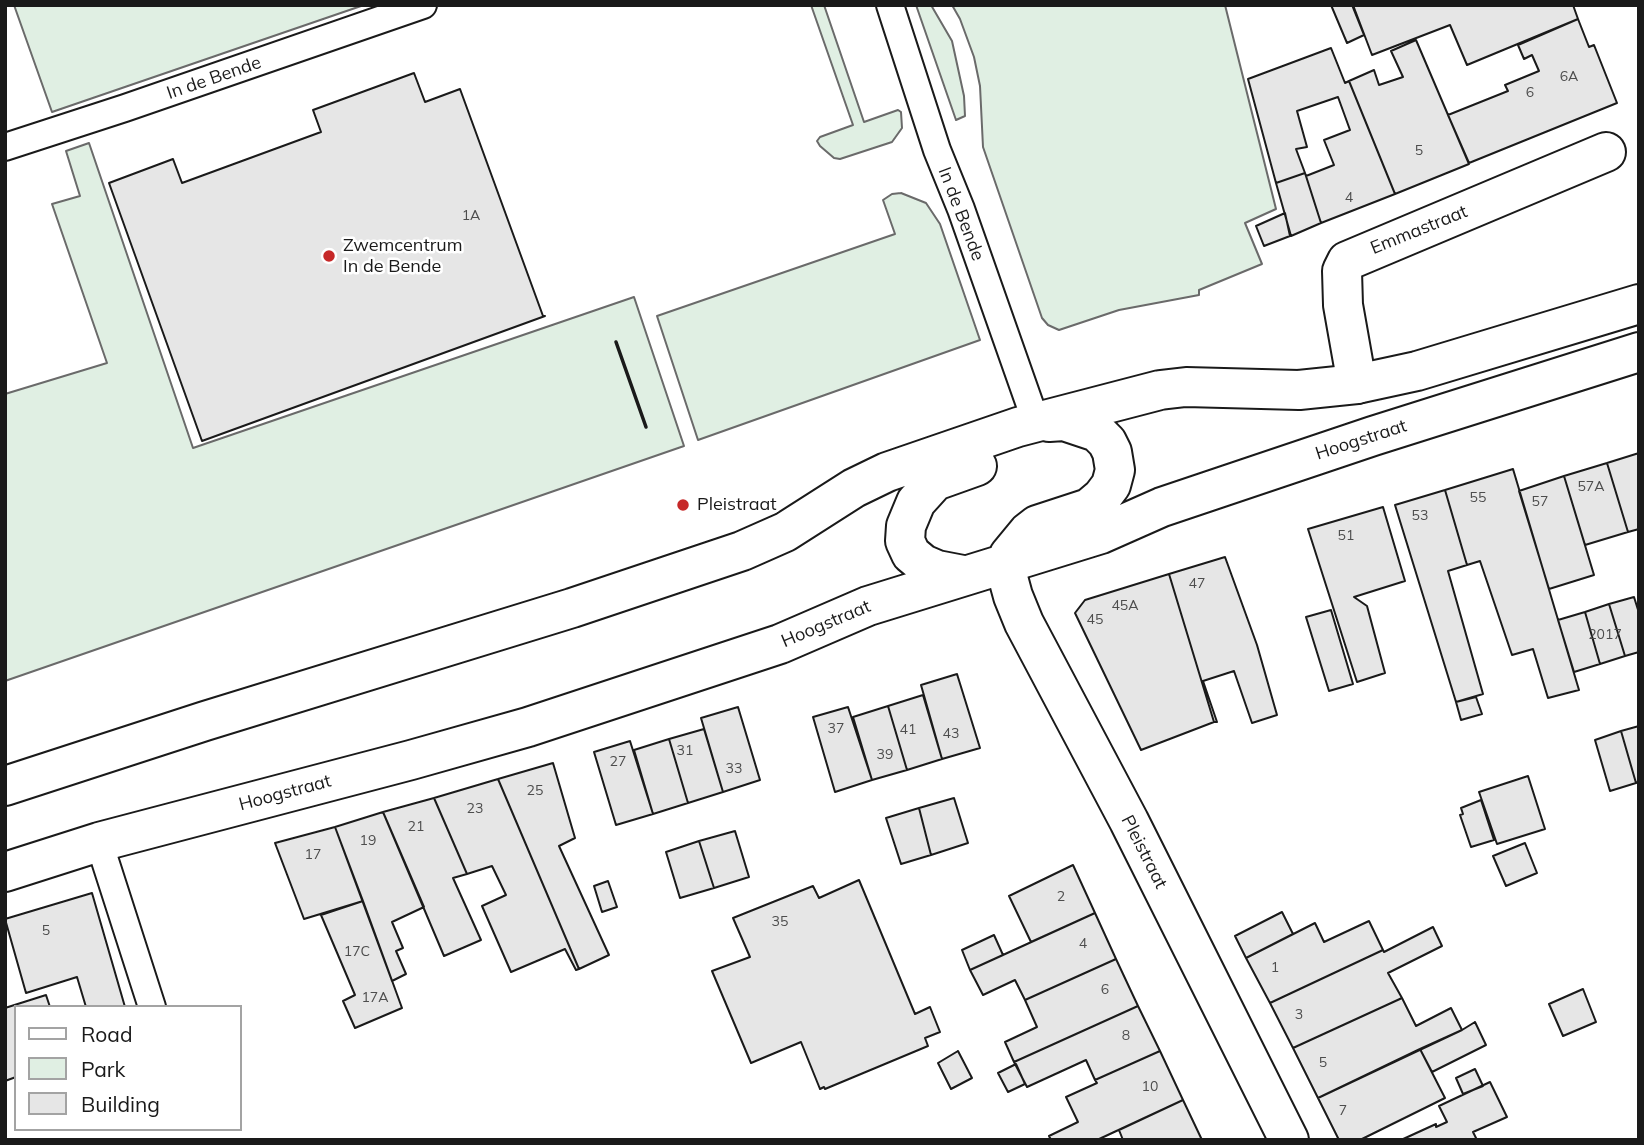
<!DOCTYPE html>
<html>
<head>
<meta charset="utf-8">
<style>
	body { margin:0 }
	#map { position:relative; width:1644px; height:1145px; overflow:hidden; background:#fff; font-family:Mulish,sans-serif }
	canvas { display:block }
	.frame { position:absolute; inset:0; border:7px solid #1a1a1a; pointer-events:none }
	.legend { position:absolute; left:14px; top:1005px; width:228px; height:126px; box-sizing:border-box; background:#fff; border:2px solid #a3a3a3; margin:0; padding:9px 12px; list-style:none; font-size:21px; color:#1a1a1a }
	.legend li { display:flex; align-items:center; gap:14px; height:35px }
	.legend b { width:35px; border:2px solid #a3a3a3 }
</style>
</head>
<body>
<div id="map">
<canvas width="1644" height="1145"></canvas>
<div class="frame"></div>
<ul class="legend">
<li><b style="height:9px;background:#fff"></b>Road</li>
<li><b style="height:19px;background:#e0efe3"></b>Park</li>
<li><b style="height:19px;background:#e6e6e6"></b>Building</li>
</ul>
</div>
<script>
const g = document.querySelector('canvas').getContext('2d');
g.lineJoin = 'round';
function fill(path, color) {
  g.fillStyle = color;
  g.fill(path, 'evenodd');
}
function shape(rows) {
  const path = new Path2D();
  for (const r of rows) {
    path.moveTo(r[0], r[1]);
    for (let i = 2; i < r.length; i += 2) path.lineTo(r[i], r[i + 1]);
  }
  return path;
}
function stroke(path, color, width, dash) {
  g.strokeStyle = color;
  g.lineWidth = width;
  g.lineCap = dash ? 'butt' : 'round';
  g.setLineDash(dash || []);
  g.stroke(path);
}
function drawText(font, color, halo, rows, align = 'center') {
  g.font = font + ' Mulish,sans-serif';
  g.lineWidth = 5;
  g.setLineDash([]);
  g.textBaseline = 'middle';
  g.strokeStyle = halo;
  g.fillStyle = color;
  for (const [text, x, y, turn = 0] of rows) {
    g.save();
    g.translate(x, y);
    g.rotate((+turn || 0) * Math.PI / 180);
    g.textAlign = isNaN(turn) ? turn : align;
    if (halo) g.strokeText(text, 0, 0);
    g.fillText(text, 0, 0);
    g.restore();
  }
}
const green = shape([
	[14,5,364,5,52,112,14,5],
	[811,5,824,5,864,122,898,110,901,112,902,128,892,142,840,159,834,158,820,146,817,141,820,137,853,125,811,5],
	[916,5,931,5,952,41,964,96,965,116,956,120,916,5],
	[952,5,1225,5,1276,209,1245,223,1262,264,1199,290,1199,295,1119,310,1059,330,1048,325,1042,318,983,147,980,86,974,57,960,19,952,5],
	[89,143,193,448,634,297,684,446,5,681,5,394,107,363,52,204,80,196,66,151,89,143],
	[901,193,926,203,940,224,980,340,698,440,657,316,895,234,883,200,892,194,901,193]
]);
const building = shape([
	[1331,5,1352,5,1364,35,1347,43,1331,5],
	[1353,5,1573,5,1578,19,1467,65,1450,25,1372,55,1353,5],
	[1578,19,1589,47,1594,45,1617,103,1469,163,1448,115,1508,91,1505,85,1539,71,1532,55,1524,59,1518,45,1578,19],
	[1416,40,1469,164,1395,194,1349,81,1374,70,1379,85,1403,77,1391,51,1416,40],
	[1331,48,1345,83,1349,81,1395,194,1321,223,1306,176,1334,165,1324,140,1350,130,1338,97,1297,111,1307,147,1296,149,1305,173,1276,183,1248,79,1331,48],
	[414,73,425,102,460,89,543,316,545,316,202,441,109,183,173,159,182,183,321,132,313,110,414,73],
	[1305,173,1321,223,1291,236,1276,183,1305,173],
	[1285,213,1290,236,1264,246,1256,226,1285,213],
	[1639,453,1639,529,1628,532,1607,463,1639,453],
	[1607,463,1628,532,1585,545,1564,476,1607,463],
	[1513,469,1579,690,1548,698,1533,649,1512,655,1480,561,1467,565,1445,490,1513,469],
	[1564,476,1594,575,1549,589,1519,491,1564,476],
	[1445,490,1467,565,1448,571,1483,694,1456,702,1395,505,1445,490],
	[1383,507,1405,581,1354,597,1367,606,1385,673,1357,682,1308,529,1383,507],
	[1225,557,1257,645,1277,715,1252,723,1234,671,1203,681,1217,722,1214,722,1169,574,1225,557],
	[1169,574,1214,722,1141,750,1075,613,1085,600,1169,574],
	[1634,597,1639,613,1639,652,1625,656,1609,604,1634,597],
	[1609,604,1625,656,1600,664,1585,612,1609,604],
	[1331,610,1353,684,1329,691,1306,617,1331,610],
	[1585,612,1600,664,1574,672,1558,620,1585,612],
	[957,674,980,748,942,759,921,685,957,674],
	[923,695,942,759,907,770,888,706,923,695],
	[1476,697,1482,714,1461,720,1456,702,1476,697],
	[888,706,907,770,872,780,853,717,888,706],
	[738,707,760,780,723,792,701,718,738,707],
	[848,707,872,780,835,792,813,717,848,707],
	[1639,726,1639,782,1636,783,1621,731,1639,726],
	[704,729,723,792,688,803,669,739,704,729],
	[1621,731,1636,783,1610,791,1595,740,1621,731],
	[669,739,688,803,653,814,634,750,669,739],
	[630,741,653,814,616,825,594,752,630,741],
	[553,763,575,838,559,846,609,955,579,969,498,779,553,763],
	[1528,776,1545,829,1497,844,1479,792,1528,776],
	[498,779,579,969,576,970,565,949,511,972,482,906,506,895,492,866,467,874,434,798,498,779],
	[434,798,467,874,453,878,481,940,444,956,383,812,434,798],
	[954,798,968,843,931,855,919,808,954,798],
	[1481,800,1494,840,1471,847,1460,815,1463,814,1461,808,1481,800],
	[919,808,931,855,901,864,886,818,919,808],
	[383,812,424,907,392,922,403,948,396,951,406,974,392,981,335,827,383,812],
	[335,827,363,901,304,919,275,843,335,827],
	[735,831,749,877,714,888,699,841,735,831],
	[699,841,714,888,680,898,666,852,699,841],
	[1525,843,1537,873,1506,886,1493,856,1525,843],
	[1073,865,1095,913,1031,942,1009,896,1073,865],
	[859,880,915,1014,930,1007,940,1032,925,1038,928,1046,825,1089,824,1087,820,1089,801,1042,751,1063,712,971,750,957,733,918,813,886,819,898,859,880],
	[608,881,617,907,602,912,594,886,608,881],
	[92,893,125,1007,86,1007,77,977,26,993,5,919,92,893],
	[363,901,402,1008,355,1028,343,1001,355,995,321,915,363,901],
	[1282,912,1293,934,1246,958,1235,936,1282,912],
	[1095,913,1116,959,1025,1000,1015,980,983,995,970,970,1095,913],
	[1369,921,1383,950,1270,1003,1246,958,1315,923,1324,942,1369,921],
	[1433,927,1442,946,1388,973,1402,998,1293,1048,1270,1003,1383,950,1384,952,1433,927],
	[994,935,1003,955,970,970,962,950,994,935],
	[1116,959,1138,1006,1014,1062,1005,1042,1037,1027,1025,1000,1116,959],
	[1583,989,1596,1022,1563,1036,1549,1004,1583,989],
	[46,995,50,1007,16,1007,16,1077,5,1081,5,1008,46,995],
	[1402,998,1416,1026,1451,1008,1462,1030,1318,1098,1293,1048,1402,998],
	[1138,1006,1160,1051,1095,1080,1086,1060,1027,1087,1014,1062,1138,1006],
	[1475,1022,1486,1045,1432,1072,1420,1049,1462,1030,1475,1022],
	[1420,1049,1445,1098,1360,1140,1339,1140,1318,1098,1420,1049],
	[958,1051,972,1078,951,1089,938,1063,958,1051],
	[1160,1051,1183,1100,1097,1140,1051,1140,1049,1136,1078,1122,1066,1097,1097,1083,1095,1080,1160,1051],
	[1016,1064,1025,1084,1008,1092,998,1073,1016,1064],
	[1475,1069,1483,1086,1463,1094,1456,1078,1475,1069],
	[1490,1082,1507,1117,1473,1132,1477,1140,1401,1140,1436,1124,1436,1127,1447,1122,1439,1106,1490,1082],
	[1183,1100,1202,1140,1123,1140,1119,1130,1183,1100]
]);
const lane = shape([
	[890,5,937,150,961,209,1036,422],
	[5,147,125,108,423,5],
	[99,842,152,1007]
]);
const street = shape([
	[1357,384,1343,305,1342,271,1347,261,1606,152],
	[1004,563,1013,596,1024,623,1129,821,1289,1140]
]);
const secondary = shape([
	[1009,555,1028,532,1037,525,1089,508,1102,497,1111,485,1115,470,1112,452,1107,442,1097,432,1064,421,1049,422],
	[963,575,937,570,923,564,911,554,905,541,906,526,916,502,935,481,977,466],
	[5,786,205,721,572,608,742,551,785,532,854,488,887,472,1018,427,1160,390,1186,387,1299,390,1357,384,1417,371,1639,304],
	[5,872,99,842,411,760,528,727,780,644,868,606,1101,534,1162,507,1373,436,1639,352]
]);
const wall = shape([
	[616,342,646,427]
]);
const markers = [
	[329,256,7,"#c62828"],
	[683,505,7,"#c62828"]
];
const numberNames = [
	["6A",1569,77],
	["6",1530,93],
	["5",1419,151],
	["4",1349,198],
	["1A",471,216],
	["57A",1591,487],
	["55",1478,498],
	["57",1540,502],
	["53",1420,516],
	["51",1346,536],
	["47",1197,584],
	["45A",1125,606],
	["45",1095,620],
	["2017",1605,635],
	["37",836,729],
	["41",908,730],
	["43",951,734],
	["31",685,751],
	["39",885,755],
	["27",618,762],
	["33",734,769],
	["25",535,791],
	["23",475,809],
	["21",416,827],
	["19",368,841],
	["17",313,855],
	["2",1061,897],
	["35",780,922],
	["5",46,931],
	["4",1083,944],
	["17C",357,952],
	["1",1275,968],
	["6",1105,990],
	["17A",375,998],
	["3",1299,1015],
	["8",1126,1036],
	["5",1323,1063],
	["10",1150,1087],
	["7",1343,1111]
];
const streetNames = [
	["In de Bende",214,78,-19],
	["In de Bende",961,214,69],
	["Emmastraat",1419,230,-22],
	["Hoogstraat",1361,440,-18],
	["Hoogstraat",826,624,-23],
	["Hoogstraat",285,793,-15],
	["Pleistraat",1144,852,63]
];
const poiNames = [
	["Zwemcentrum",343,246],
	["In de Bende",343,267],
	["Pleistraat",697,505]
];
fill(green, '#e0efe3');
stroke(green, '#6a6a6a', 2);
fill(building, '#e6e6e6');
stroke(building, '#1a1a1a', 2);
stroke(lane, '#1a1a1a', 30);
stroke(street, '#1a1a1a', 42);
stroke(secondary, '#1a1a1a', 42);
stroke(lane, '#fff', 26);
stroke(street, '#fff', 38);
stroke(secondary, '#fff', 38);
stroke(wall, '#1a1a1a', 3.5);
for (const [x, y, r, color] of markers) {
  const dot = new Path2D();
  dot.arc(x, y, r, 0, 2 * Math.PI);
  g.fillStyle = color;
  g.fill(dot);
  stroke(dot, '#fff', 2.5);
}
drawText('14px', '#4d4d4d', null, numberNames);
drawText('18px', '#1a1a1a', '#fff', streetNames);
drawText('18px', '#1a1a1a', '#fff', poiNames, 'left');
</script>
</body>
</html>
